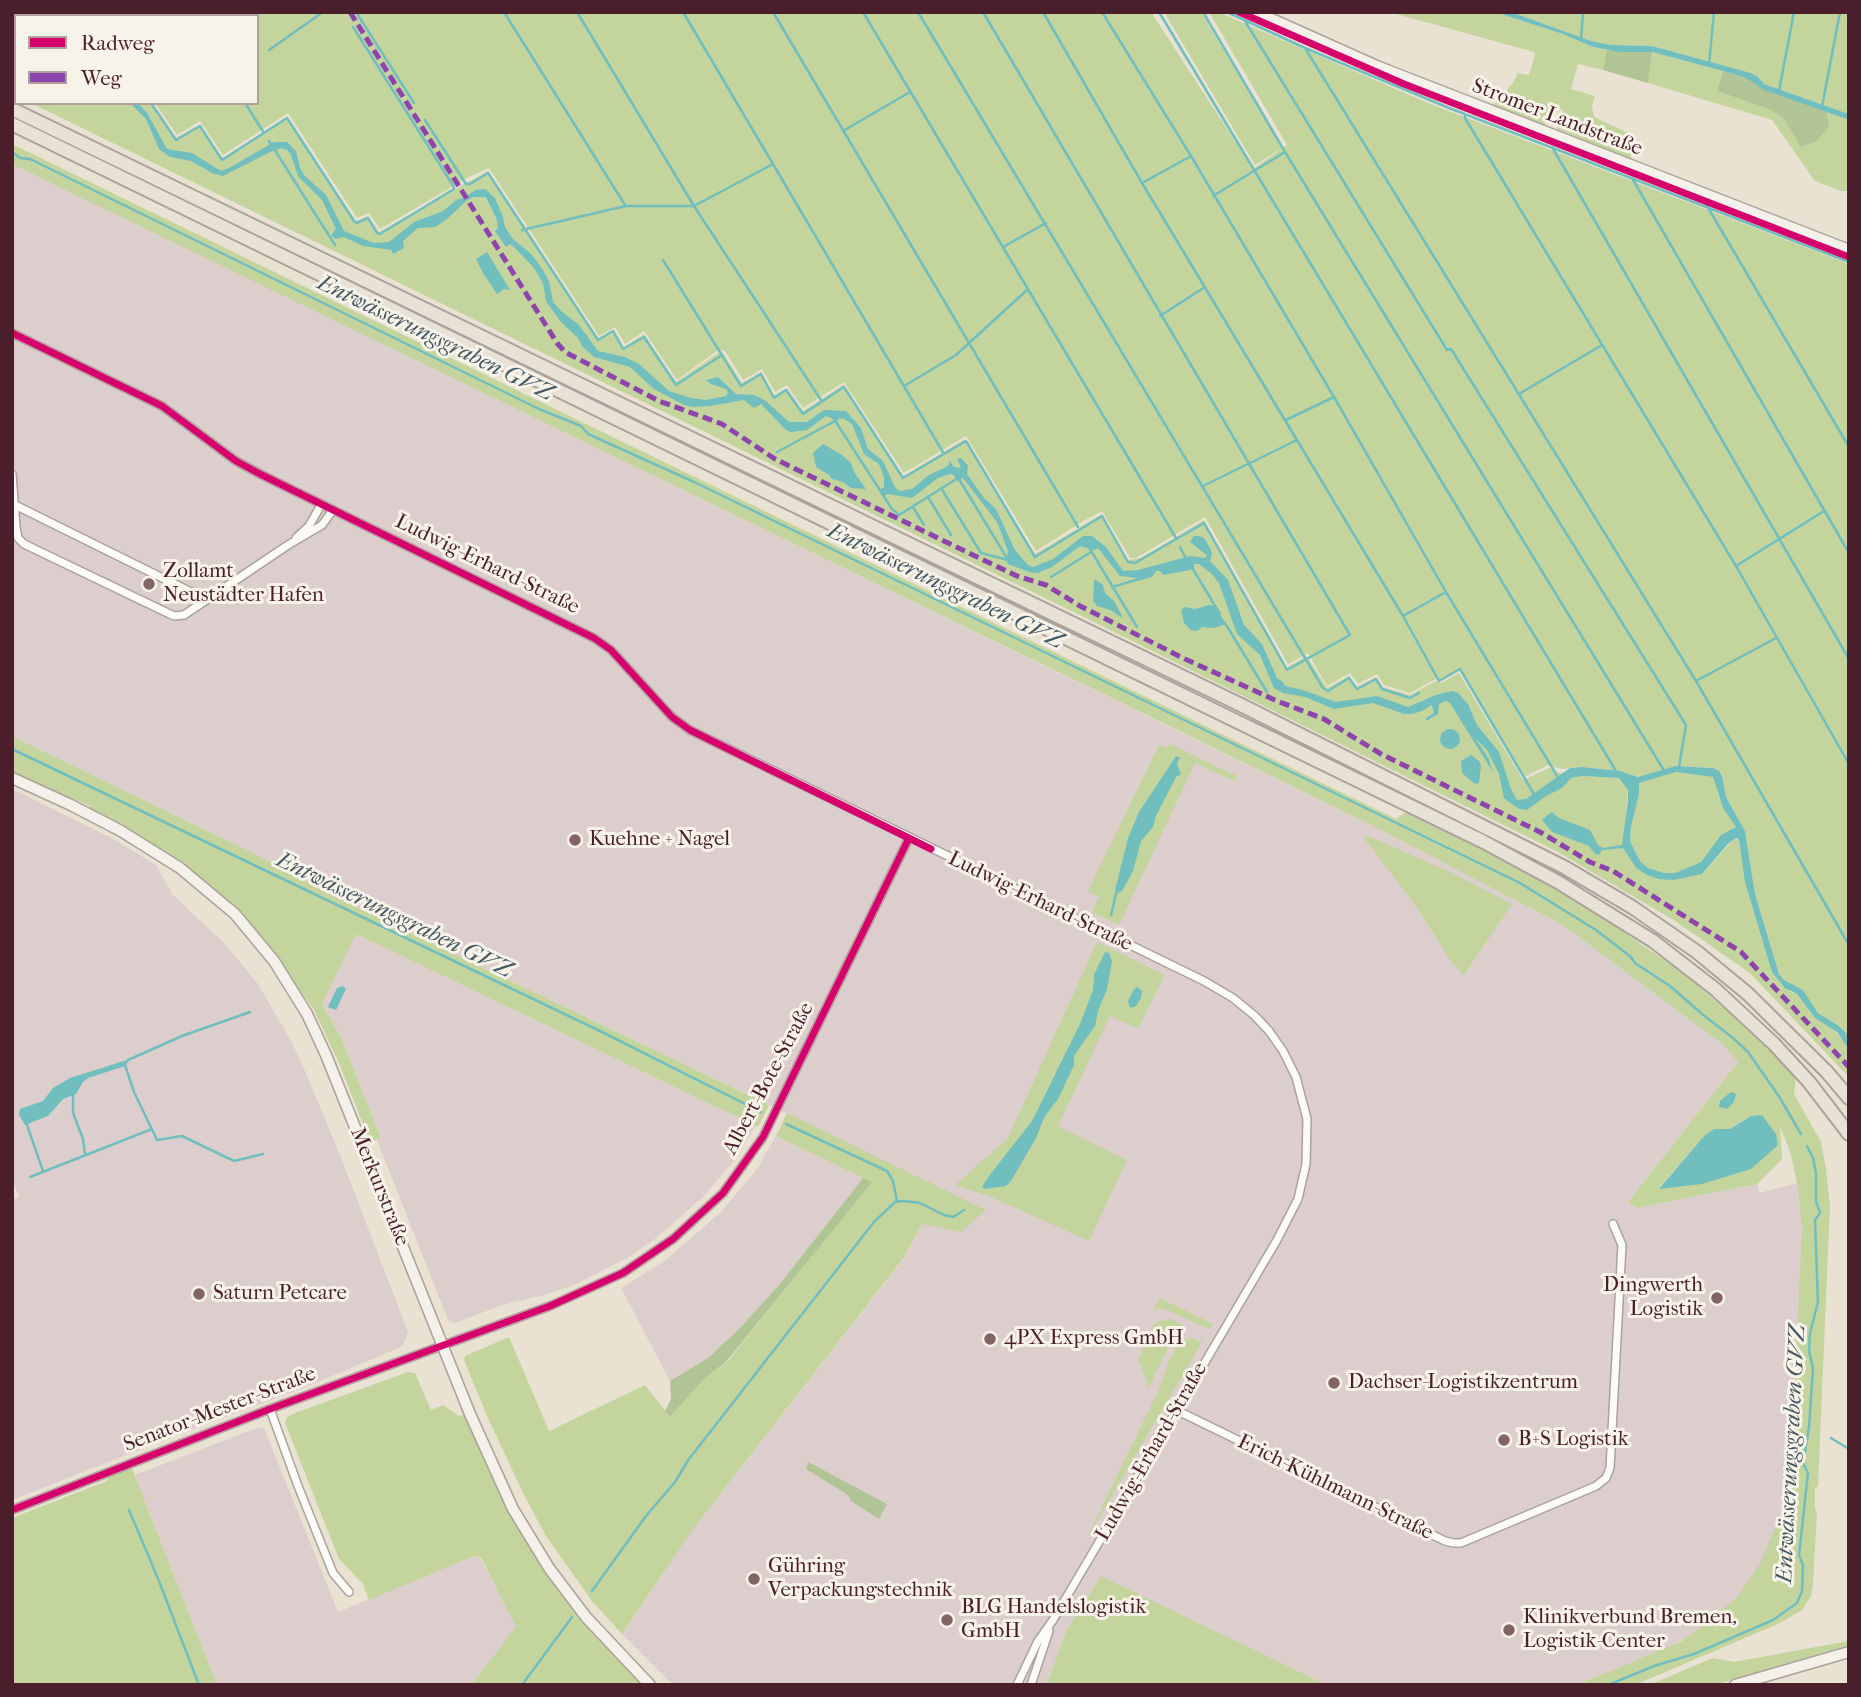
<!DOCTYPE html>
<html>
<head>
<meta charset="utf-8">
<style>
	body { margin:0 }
	#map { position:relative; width:1861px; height:1697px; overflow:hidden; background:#e9e2d3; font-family:"IM FELL French Canon",serif }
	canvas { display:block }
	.frame { position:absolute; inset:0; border:14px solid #4a1f2b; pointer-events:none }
	.legend { position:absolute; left:14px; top:14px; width:245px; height:91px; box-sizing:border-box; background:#f7f3e8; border:2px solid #b29e9c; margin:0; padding:9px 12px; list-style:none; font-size:21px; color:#4a1f2b }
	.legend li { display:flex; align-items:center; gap:14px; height:35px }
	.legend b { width:35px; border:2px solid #b29e9c }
</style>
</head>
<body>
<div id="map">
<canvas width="1861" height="1697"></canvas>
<div class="frame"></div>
<ul class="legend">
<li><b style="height:9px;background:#d6006c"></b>Radweg</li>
<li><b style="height:9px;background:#8e44ad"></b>Weg</li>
</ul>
</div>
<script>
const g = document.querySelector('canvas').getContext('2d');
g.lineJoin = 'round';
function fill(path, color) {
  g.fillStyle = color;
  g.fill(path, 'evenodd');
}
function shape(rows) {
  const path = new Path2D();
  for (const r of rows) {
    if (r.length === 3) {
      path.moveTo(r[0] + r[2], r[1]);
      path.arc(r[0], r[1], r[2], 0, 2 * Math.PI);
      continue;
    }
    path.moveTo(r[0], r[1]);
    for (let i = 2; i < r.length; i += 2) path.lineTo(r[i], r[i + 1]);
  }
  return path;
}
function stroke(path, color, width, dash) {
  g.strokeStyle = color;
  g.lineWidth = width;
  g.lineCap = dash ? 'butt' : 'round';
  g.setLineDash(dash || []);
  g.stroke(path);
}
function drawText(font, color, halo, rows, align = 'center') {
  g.font = font + ' "IM FELL French Canon",serif';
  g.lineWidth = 6;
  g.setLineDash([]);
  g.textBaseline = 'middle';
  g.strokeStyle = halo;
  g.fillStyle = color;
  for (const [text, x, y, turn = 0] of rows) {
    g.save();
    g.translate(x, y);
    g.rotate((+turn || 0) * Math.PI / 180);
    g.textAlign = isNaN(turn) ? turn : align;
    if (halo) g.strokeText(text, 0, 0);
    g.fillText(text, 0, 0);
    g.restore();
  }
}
const industrial = shape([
	[12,163,1371,825,1563,925,1722,1044,1738,1062,1628,1202,1637,1208,1757,1184,1759,1193,1801,1182,1805,1237,1795,1476,1767,1565,1720,1621,1660,1651,1577,1685,1327,1685,1101,1577,1067,1629,1046,1685,673,1685,622,1634,694,1528,903,1260,922,1224,863,1150,325,892,259,856,12,736],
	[12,789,115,840,156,865,173,895,225,944,258,984,291,1041,305,1071,340,1155,408,1332,403,1346,306,1387,177,1435,12,1500,12,1200,19,1197,12,1178],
	[356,934,756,1126,732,1163,704,1196,655,1239,627,1258,576,1284,544,1295,502,1305,455,1323,448,1320,377,1140,381,1137,341,1037,322,1004],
	[776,1136,863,1178,779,1285,740,1328,708,1358,670,1381,621,1288,666,1260,721,1212,757,1169],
	[264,1428,338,1612,474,1556,480,1558,517,1627,471,1685,217,1685,135,1475,254,1429]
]);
const green = shape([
	[12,12,1151,12,1253,169,1287,145,1209,12,1218,12,1428,103,1849,264,1849,1036,1839,1026,1818,1013,1803,990,1784,980,1779,974,1755,894,1745,831,1726,797,1722,776,1718,771,1713,768,1675,766,1638,777,1620,771,1582,767,1562,769,1548,765,1524,777,1460,670,1441,680,1436,679,1410,693,1384,685,1377,674,1358,684,1350,673,1327,686,1308,653,1288,664,1205,517,1136,558,1130,558,1102,511,1085,520,1036,551,966,436,904,473,844,382,803,408,787,385,775,392,762,369,743,380,725,351,718,350,677,380,644,331,625,344,615,327,599,336,489,168,467,178,380,229,369,213,357,218,288,113,223,155,200,121,177,135,155,103,257,103,257,16,16,16,16,20,12,19],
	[1164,12,1201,12,1282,148,1255,165],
	[1389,12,1495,12,1563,34,1593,47,1607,50,1603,70,1578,64,1571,89,1595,96,1592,106,1594,117,1632,135,1631,159,1557,129,1563,110,1551,106,1545,125,1493,106,1513,83,1518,73,1529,75,1535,55,1534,52],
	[1511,12,1849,12,1849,114,1764,84,1758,77,1751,73,1652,46,1611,45,1591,41],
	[12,22,16,23,16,96,12,94],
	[1652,52,1723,71,1717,91,1771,110,1784,119,1829,127,1827,112,1849,120,1849,191,1841,191,1815,181,1772,120,1648,83],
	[31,103,152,103,176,138,199,125,223,158,287,117,356,221,368,216,379,232,488,171,598,338,614,330,624,347,644,334,676,382,718,353,723,353,742,383,761,372,774,395,787,388,803,411,843,385,903,476,965,439,1035,554,1102,514,1128,560,1141,558,1204,520,1287,667,1307,656,1327,688,1349,676,1357,687,1376,677,1383,687,1410,695,1436,681,1441,683,1459,673,1523,780,1549,768,1571,778,1582,776,1619,778,1628,790,1623,848,1636,868,1647,875,1658,879,1702,874,1734,839,1739,840,1772,972,1791,992,1797,994,1815,1018,1831,1027,1843,1041,1849,1051,1849,1077,1750,973,1675,921,1556,851,1096,623],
	[12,144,1396,819,1406,812,1476,846,1547,884,1616,927,1683,973,1744,1025,1796,1076,1794,1094,1821,1142,1826,1169,1830,1205,1818,1486,1815,1489,1815,1509,1817,1512,1813,1585,1811,1596,1802,1610,1780,1623,1635,1685,1577,1685,1680,1642,1711,1620,1737,1597,1760,1564,1784,1507,1791,1476,1802,1227,1798,1188,1791,1154,1780,1126,1782,1159,1757,1184,1637,1208,1628,1202,1738,1062,1722,1044,1563,925,1371,825,1165,724,12,164],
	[1750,1116,1659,1188,1704,1136,1714,1129,1730,1129],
	[12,736,259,856,325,892,769,1105,758,1127,356,934,322,1004,341,1037,381,1138,370,1142,339,1063,313,1008,254,929,232,905,180,863,93,811,88,805,12,773],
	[1170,744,1237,776,1234,781,1195,763,1119,925,1092,912,1099,897,1088,891,1159,745,1167,748],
	[1676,772,1713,777,1716,782,1718,795,1736,827,1721,835,1701,862,1675,873,1664,873,1648,868,1640,861,1630,841,1631,827,1639,794,1639,783],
	[1366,835,1452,873,1512,904,1464,975,1452,963,1416,906,1364,838],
	[1097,942,1165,975,1138,1029,1110,1016,1058,1126,1127,1160,1089,1241,991,1197,955,1185,1008,1138],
	[787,1113,986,1210,961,1232,922,1224,903,1259,694,1528,622,1634,592,1601,546,1536,525,1497,487,1416,464,1360,465,1356,509,1337,549,1431,645,1385,670,1417,705,1378,727,1362,871,1182,776,1136],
	[1160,1298,1213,1324,1209,1329,1165,1309,1160,1308,1153,1312],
	[1171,1319,1184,1326,1172,1338,1149,1388,1138,1359,1154,1325,1159,1321],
	[1187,1339,1195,1339,1202,1342,1086,1540,1158,1391,1170,1359,1177,1345],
	[408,1372,415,1373,431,1410,443,1405,459,1416,464,1415,505,1503,545,1570,573,1609,600,1640,644,1685,471,1685,516,1627,481,1558,474,1556,369,1600,363,1584,339,1559,285,1423,287,1417,295,1413],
	[132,1468,217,1685,14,1685,12,1518,107,1481,109,1476],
	[1101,1576,1327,1685,1046,1685,1067,1629],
	[1849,1641,1849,1645,1714,1685,1649,1685,1713,1658,1734,1662]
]);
const forest = shape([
	[1607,50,1652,52,1648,83,1603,70],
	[1723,71,1746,78,1765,90,1827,112,1829,127,1816,141,1801,147,1784,119,1771,110,1717,91],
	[863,1178,872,1182,726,1362,705,1378,670,1417,665,1411,671,1399,670,1381,708,1358,740,1328,779,1285],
	[808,1462,887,1504,879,1519,851,1501,848,1495,806,1469]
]);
const water = shape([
	[1495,12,1511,12,1591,41,1611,45,1652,46,1751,73,1758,77,1764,84,1849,114,1849,120,1764,90,1746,78,1723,71,1652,52,1620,52,1593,47,1563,34],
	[130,103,138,103,147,113,167,149,192,153,221,171,229,168,274,142,287,142,296,151,300,168,305,176,326,195,344,231,374,243,389,242,414,222,443,211,456,200,464,198,475,190,485,189,495,198,503,217,505,227,513,239,531,254,541,267,549,281,553,302,561,311,579,325,598,351,625,357,639,364,669,391,691,398,705,400,726,396,728,393,726,389,711,384,706,380,718,377,736,394,754,395,766,401,789,422,807,422,824,410,846,411,861,428,868,449,883,461,895,487,899,491,912,489,929,475,948,466,950,461,954,467,961,468,957,459,961,458,968,465,967,474,984,498,996,509,1015,550,1028,565,1033,567,1053,559,1083,536,1092,536,1106,547,1123,571,1138,570,1190,556,1205,558,1207,555,1204,553,1190,542,1194,536,1199,536,1204,538,1210,548,1212,554,1210,561,1228,580,1244,625,1262,644,1277,678,1283,682,1285,686,1303,690,1336,702,1377,696,1408,707,1436,695,1452,691,1458,693,1468,704,1477,725,1499,752,1511,789,1517,800,1526,799,1570,768,1582,767,1620,771,1638,777,1675,766,1713,768,1719,771,1722,776,1726,797,1745,831,1755,894,1779,974,1784,980,1803,990,1818,1013,1839,1026,1849,1036,1849,1050,1837,1032,1815,1018,1797,994,1785,988,1772,972,1745,882,1739,840,1736,838,1728,844,1702,874,1674,880,1658,879,1647,875,1636,868,1623,848,1602,850,1599,855,1595,854,1589,846,1552,832,1542,820,1552,812,1559,818,1590,830,1598,845,1603,848,1622,845,1628,800,1628,790,1619,778,1582,776,1571,778,1562,788,1546,796,1527,810,1519,809,1504,798,1499,774,1487,750,1475,738,1489,759,1492,771,1450,703,1446,701,1439,704,1438,714,1426,721,1426,718,1434,713,1432,705,1422,711,1412,714,1404,714,1373,703,1334,709,1305,697,1283,693,1274,688,1260,655,1237,634,1219,583,1212,574,1199,564,1194,564,1194,568,1190,570,1164,575,1160,571,1156,571,1152,577,1138,581,1137,578,1120,576,1098,548,1095,550,1080,546,1052,567,1038,573,1029,572,1008,564,1006,559,1008,551,997,522,963,478,957,481,954,475,950,474,938,478,912,498,888,494,883,496,879,490,884,487,884,477,879,464,864,454,852,424,844,419,839,418,838,421,826,416,807,430,791,432,786,430,761,404,754,408,744,400,710,406,693,407,684,405,654,389,630,367,594,357,582,346,578,338,561,322,546,301,543,283,534,268,513,246,510,244,506,247,495,231,498,228,497,220,486,197,473,197,466,201,446,220,435,227,418,228,403,241,404,248,393,254,391,250,363,246,344,237,335,239,331,235,336,229,322,200,298,176,291,155,287,150,281,148,272,151,223,176,212,173,191,161,170,157,159,149,146,119],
	[1676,772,1713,777,1723,808,1736,827,1721,835,1701,862,1675,873,1664,873,1648,868,1640,861,1630,841,1631,827,1639,794,1639,783],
	[487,252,510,290,504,289,497,294,483,273,476,259],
	[823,444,842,455,851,463,854,472,866,489,851,488,843,482,832,479,829,475,816,467,813,453],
	[1094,579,1103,585,1105,593,1114,601,1123,618,1110,610,1097,606,1093,601],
	[1209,605,1215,606,1226,624,1214,628,1202,627,1197,631,1191,630,1184,623,1181,610,1185,607,1195,609],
	[1450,739,10],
	[1471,755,1479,761,1481,766,1479,783,1475,784,1462,773,1461,761],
	[1176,756,1180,758,1177,764,1181,774,1176,777,1156,816,1153,827,1141,841,1133,871,1122,891,1118,893,1115,890,1128,838,1139,812],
	[1105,952,1109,953,1112,961,1107,989,1098,1011,1095,1026,1074,1056,1074,1065,1058,1099,1045,1116,1035,1140,1011,1181,1006,1186,985,1189,982,1187,989,1176,1032,1121,1080,1024,1093,990,1094,975],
	[343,986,346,989,336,1010,328,1007,337,988],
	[1137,987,1142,991,1141,998,1136,1006,1130,1008,1128,1001,1134,989],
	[130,1059,125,1066,88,1078,83,1082,76,1094,63,1099,48,1116,25,1125,19,1115,20,1109,43,1101,53,1088,70,1078],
	[1731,1092,1736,1094,1734,1102,1727,1109,1719,1107,1720,1101],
	[1762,1115,1776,1134,1778,1145,1751,1169,1702,1184,1659,1189,1704,1136,1714,1129,1730,1129,1751,1116]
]);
const stream = shape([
	[63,12,65,16],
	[186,12,188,16],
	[356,12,414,103],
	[504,12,625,205],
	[577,12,694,206,821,400],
	[773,12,1078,527],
	[863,12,1176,538],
	[918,12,1323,688,1328,691,1349,678,1357,689,1376,679,1382,689,1410,698,1419,693],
	[1043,12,1142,183,1403,616,1439,681,1460,669,1535,796],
	[1102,12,1191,156,1334,397,1446,592,1559,779],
	[1159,12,1616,771],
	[1203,12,1285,152,1665,772],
	[1227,12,1305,48,1449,108,1849,262],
	[1245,21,1447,350,1451,349,1686,725,1679,767],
	[1581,39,1583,12],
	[1305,48,1696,681,1849,945],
	[269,50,323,12],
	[1709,64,1714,12],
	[1779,91,1794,12],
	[151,103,176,140,200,126,222,160,287,118,354,221,357,223,368,218,377,233,380,234,454,189,454,187,353,27],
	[245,103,264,133],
	[1822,107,1840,12],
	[1465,114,1465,118,1736,566,1849,764],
	[425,120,466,184,470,184,488,173,598,340,613,331,623,349,644,337,676,385,722,355],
	[843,131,910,92],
	[269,141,335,245],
	[1552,147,1849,659],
	[12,152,20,158,30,159,539,409,581,426,588,434,694,482,1520,883,1596,930,1631,957,1635,963,1670,986,1702,1014,1733,1038,1748,1052,1780,1098,1801,1134],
	[773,164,944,454],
	[1632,178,1849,553],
	[1142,183,1191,156],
	[1213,196,1285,152],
	[1707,206,1849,447],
	[522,230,626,206,694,206,773,164,683,12],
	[1003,247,1046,223],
	[663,260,741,386,761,374,774,398,786,390,803,414,844,387,903,478,966,441,1035,557,1102,516,1128,562,1135,563,1204,523,1287,670,1350,635,983,12],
	[1160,316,1205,287],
	[904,386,956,355,1027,290],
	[1519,394,1602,345],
	[834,419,892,509,899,515,958,478],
	[1286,420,1334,397],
	[777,452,835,421],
	[959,479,1008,560],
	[1203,486,1297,440],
	[941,488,981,553,1008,560],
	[928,497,951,535],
	[913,507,924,525],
	[1180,547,1185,557],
	[1090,549,1137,627],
	[1191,566,1220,614],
	[1736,566,1824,511],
	[1051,577,1091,552],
	[1112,587,1139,579],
	[1403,616,1446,592],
	[1225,623,1267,692],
	[1696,681,1776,638],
	[12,749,602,1032,761,1112],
	[1111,915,1117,890],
	[128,1060,182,1036,250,1012],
	[125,1065,134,1092,157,1140,182,1136,234,1161,263,1154],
	[73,1093,73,1113,83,1139,85,1155],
	[26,1122,43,1171],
	[786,1124,887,1171,893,1181,897,1201],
	[30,1177,152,1129],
	[12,1184,13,1183],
	[1831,1438,1849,1449],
	[129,1510,159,1581,199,1685],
	[592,1591,646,1516,675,1482,689,1459,874,1222,895,1202,904,1201,920,1203,944,1215,953,1217,964,1210],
	[522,1685,572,1617],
	[1608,1685,1654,1666,1694,1654,1773,1620,1797,1603,1802,1591,1803,1565,1799,1555,1808,1473,1803,1463,1809,1427,1813,1368,1809,1351,1810,1333,1818,1302,1815,1220,1820,1213,1816,1201,1816,1173,1813,1158,1807,1146]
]);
const street = shape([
	[12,333,162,406,236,461,260,474,594,638,611,650,672,717,690,730,1204,981,1233,998,1255,1016,1269,1031,1283,1051,1296,1077,1307,1119,1306,1164,1298,1199,1277,1240,1053,1620,1038,1641,1017,1685],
	[12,474,16,527,18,538,24,544,174,616,184,615,288,545,322,525,333,510],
	[15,505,207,600],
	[296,538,309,526,321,505],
	[270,1409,298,1486,333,1573,349,1592],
	[1176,1410,1445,1541,1453,1543,1461,1543,1596,1486,1606,1478,1610,1468,1622,1245,1613,1224],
	[12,1510,270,1409,550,1306,623,1273,673,1239,723,1193,763,1137,909,838],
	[1031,1685,1049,1631]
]);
const secondary = shape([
	[1256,12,1379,67,1849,250],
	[12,778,71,805,121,831,180,868,235,914,274,961,307,1014,326,1055,470,1414,513,1509,549,1568,586,1617,650,1685],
	[1735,1685,1849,1652]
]);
const highway = shape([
	[12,109,1243,706,1564,867,1632,907,1697,952,1748,994,1827,1072,1849,1098],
	[12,124,1482,841,1558,882,1653,941,1715,989,1774,1044,1809,1082,1849,1134]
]);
const quiet = shape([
	[350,12,557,343,565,352,659,401,722,424,775,459,973,555,1017,576,1046,585,1080,606,1185,659,1277,701,1324,719,1381,754,1540,832,1590,862,1613,871,1741,952,1849,1067]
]);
const cycleway = shape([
	[1239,12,1404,84,1849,257],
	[12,333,162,406,236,461,260,474,594,638,611,650,672,717,690,730,931,849],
	[12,1510,270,1409,550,1306,623,1273,673,1239,723,1193,763,1137,909,838]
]);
const markers = [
	[149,584,7,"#826366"],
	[575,840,7,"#826366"],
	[199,1294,7,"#826366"],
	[1717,1298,7,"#826366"],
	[990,1339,7,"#826366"],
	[1334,1383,7,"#826366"],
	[1504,1440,7,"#826366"],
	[754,1579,7,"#826366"],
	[947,1620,7,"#826366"],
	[1509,1630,7,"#826366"]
];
const streetNames = [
	["Stromer Landstraße",1557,118,21],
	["Ludwig-Erhard-Straße",487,565,26],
	["Ludwig-Erhard-Straße",1040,902,26],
	["Albert-Bote-Straße",769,1079,-62],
	["Merkurstraße",379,1187,68],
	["Senator-Mester-Straße",220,1410,-21],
	["Ludwig-Erhard-Straße",1152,1452,-60],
	["Erich-Kühlmann-Straße",1335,1488,26]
];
const poiNames = [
	["Zollamt",163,572],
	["Neustädter Hafen",163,596],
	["Kuehne + Nagel",589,840],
	["Dingwerth",1703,1286,"right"],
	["Logistik",1703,1310,"right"],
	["Saturn Petcare",213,1294],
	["4PX Express GmbH",1004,1339],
	["Dachser-Logistikzentrum",1348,1383],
	["B+S Logistik",1518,1440],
	["Gühring",768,1567],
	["Verpackungstechnik",768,1591],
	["BLG Handelslogistik",961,1608],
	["GmbH",961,1632],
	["Klinikverbund Bremen,",1523,1618],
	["Logistik-Center",1523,1642]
];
const waterNames = [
	["Entwässerungsgraben GVZ",435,339,26],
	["Entwässerungsgraben GVZ",945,587,26],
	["Entwässerungsgraben GVZ",394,916,26],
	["Entwässerungsgraben GVZ",1792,1454,-87]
];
fill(industrial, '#dccecc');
fill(green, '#c4d49d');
fill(forest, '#b1c495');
fill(water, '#71bebf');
stroke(stream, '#71bebf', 2.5);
stroke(street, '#aba29b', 10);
stroke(secondary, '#aba29b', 13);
stroke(highway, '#aba29b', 16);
stroke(street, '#fcfbf8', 7);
stroke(secondary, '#f4f0ea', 10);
stroke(highway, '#e8e1d5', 12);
stroke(quiet, '#8e44ad', 5, [10, 5]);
stroke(cycleway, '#d6006c', 7);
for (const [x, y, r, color] of markers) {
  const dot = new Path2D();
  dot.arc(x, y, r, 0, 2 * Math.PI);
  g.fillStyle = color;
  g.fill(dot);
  stroke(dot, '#f7f3e8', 2.5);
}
drawText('21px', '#4a1f2b', '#f7f3e8', streetNames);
drawText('21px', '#4a1f2b', '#f7f3e8', poiNames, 'left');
drawText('italic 23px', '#455963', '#f7f3e8', waterNames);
</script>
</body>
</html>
